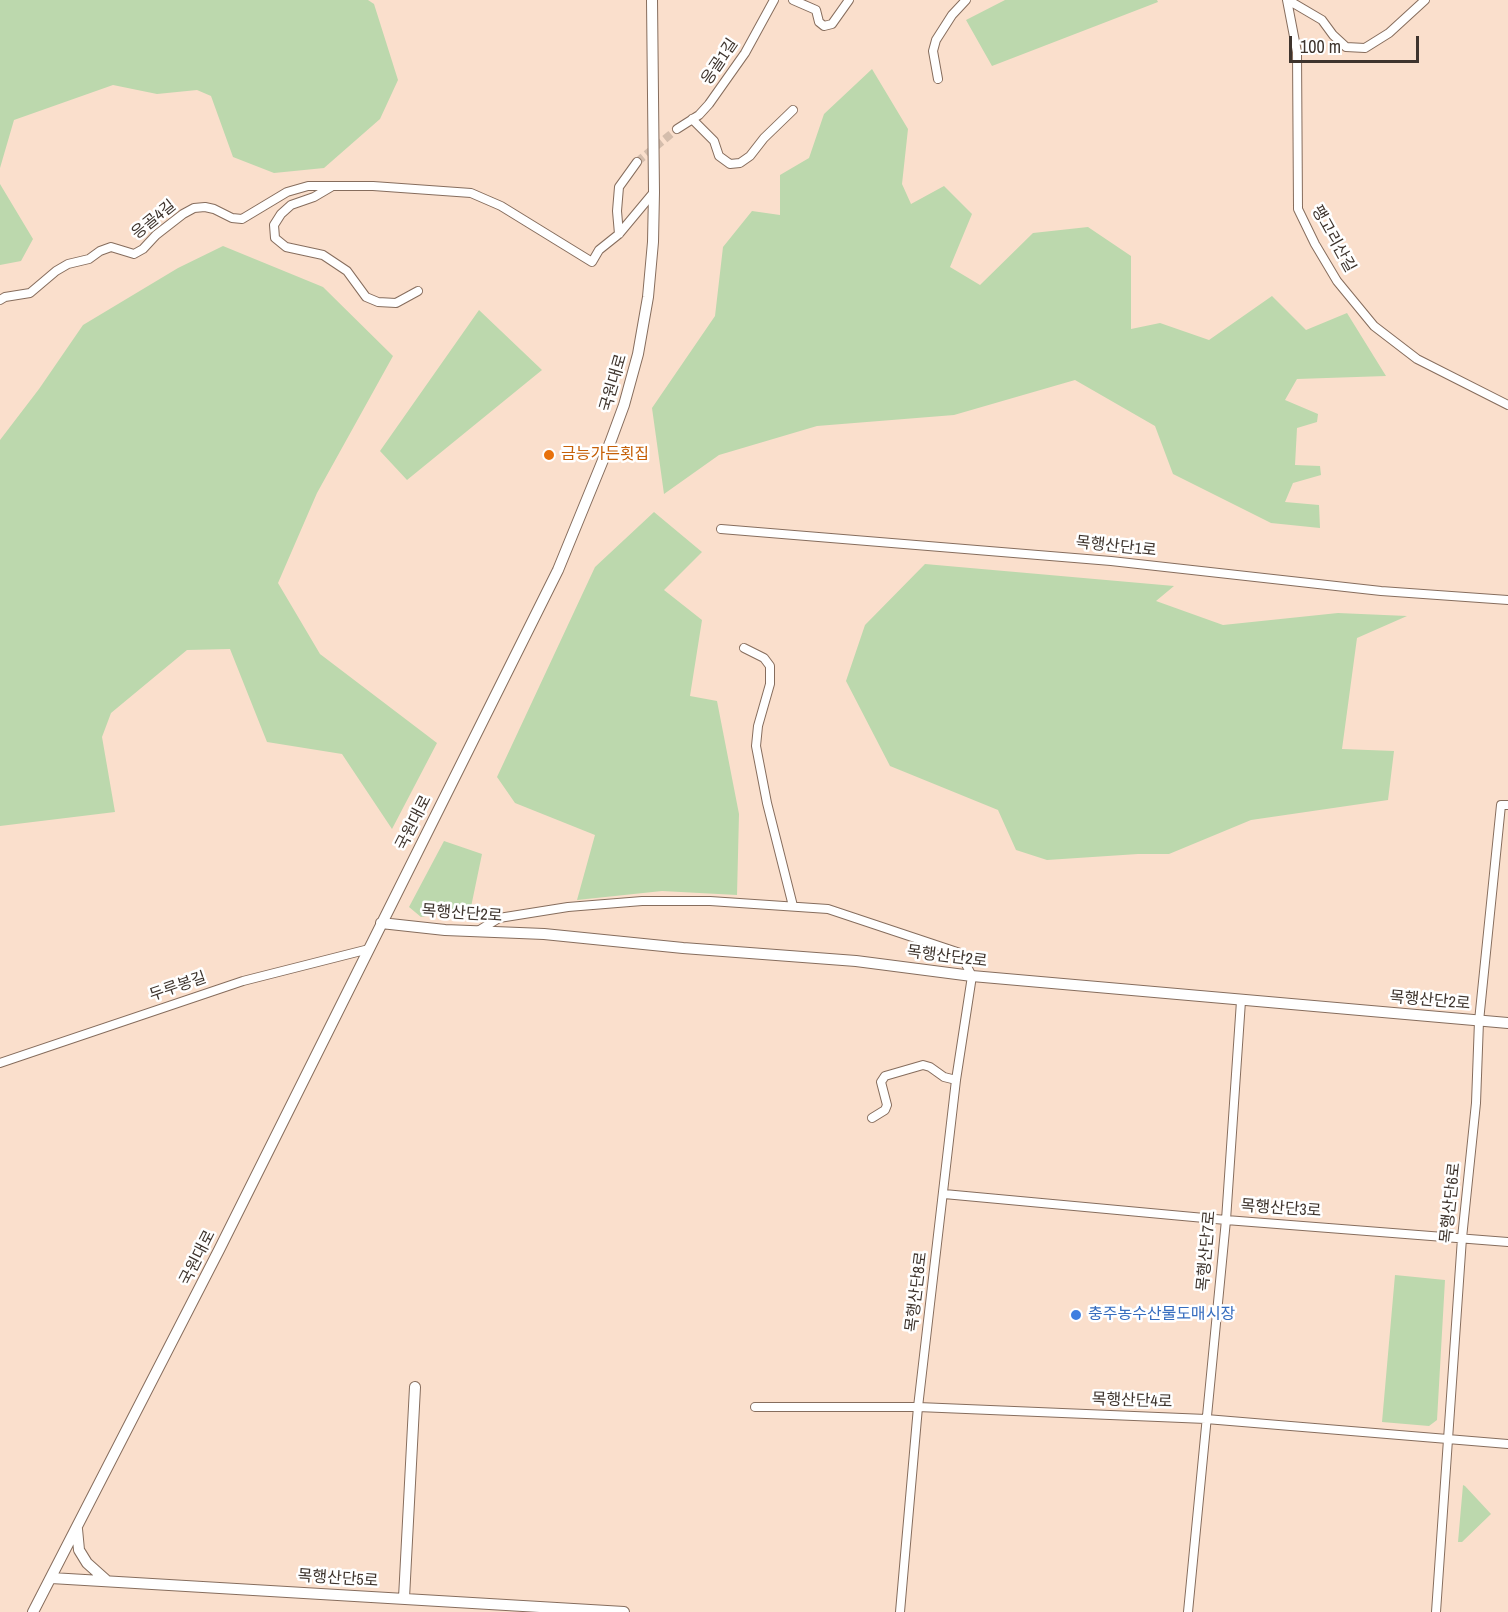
<!DOCTYPE html>
<html>
<head>
<meta charset="utf-8">
<style>
	body { margin:0 }
	#map { position:relative; width:1508px; height:1612px; overflow:hidden; background:#fadfcc; font-family:"Archivo Narrow",sans-serif }
	canvas { display:block }
	.scale { position:absolute; left:1289px; top:36px; width:130px; height:27px; box-sizing:border-box; border:3px solid #3e342d; border-top:0; padding-left:8px; font-size:18px; line-height:21px; white-space:nowrap; color:#3e342d; -webkit-text-stroke:4px #fff; paint-order:stroke }
</style>
</head>
<body>
<div id="map">
<canvas width="1508" height="1612"></canvas>
<div class="scale">100 m</div>
</div>
<script>
const g = document.querySelector('canvas').getContext('2d');
g.lineJoin = 'round';
function fill(path, color) {
  g.fillStyle = color;
  g.fill(path, 'evenodd');
}
function shape(rows) {
  const path = new Path2D();
  for (const r of rows) {
    path.moveTo(r[0], r[1]);
    for (let i = 2; i < r.length; i += 2) path.lineTo(r[i], r[i + 1]);
  }
  return path;
}
function stroke(path, color, width, dash) {
  g.strokeStyle = color;
  g.lineWidth = width;
  g.lineCap = dash ? 'butt' : 'round';
  g.setLineDash(dash || []);
  g.stroke(path);
}
function drawText(font, color, halo, rows, align = 'center') {
  g.font = font + ' "Archivo Narrow","Noto Sans KR",sans-serif';
  g.lineWidth = 5;
  g.setLineDash([]);
  g.textBaseline = 'middle';
  g.strokeStyle = halo;
  g.fillStyle = color;
  for (const [text, x, y, turn = 0] of rows) {
    g.save();
    g.translate(x, y);
    g.rotate((+turn || 0) * Math.PI / 180);
    g.textAlign = isNaN(turn) ? turn : align;
    if (halo) g.strokeText(text, 0, 0);
    g.fillText(text, 0, 0);
    g.restore();
  }
}
const green = shape([
	[0,0,368,0,374,4,398,80,380,119,324,168,274,173,233,157,211,96,197,90,157,94,113,85,14,120,0,168],
	[1005,0,1157,0,1158,2,992,66,966,20],
	[872,69,908,129,902,184,911,204,944,186,972,214,950,267,980,285,1033,233,1088,227,1131,256,1131,329,1160,323,1209,340,1272,296,1306,330,1347,313,1386,376,1297,379,1285,400,1318,414,1317,422,1297,428,1295,465,1320,466,1321,475,1293,483,1285,502,1319,505,1320,528,1271,523,1173,474,1155,426,1075,380,954,415,817,426,719,455,664,494,652,408,715,316,723,247,752,211,780,215,780,175,809,158,824,114],
	[0,184,33,239,21,261,0,265],
	[223,246,323,287,393,356,317,493,278,583,320,654,437,743,392,829,342,754,267,742,230,649,187,650,111,713,102,737,115,812,0,826,0,440,39,389,83,325,178,268],
	[479,310,542,370,407,480,380,451],
	[654,512,702,552,664,590,702,620,690,696,717,701,739,814,737,895,662,891,577,900,595,835,515,803,497,777,595,567],
	[925,564,1174,586,1156,601,1223,625,1338,613,1407,616,1357,638,1342,749,1394,751,1388,800,1251,820,1169,854,1138,854,1047,860,1016,850,998,810,890,766,846,681,865,625],
	[444,841,482,854,471,907,421,917,409,907],
	[1395,1275,1445,1280,1437,1420,1429,1426,1382,1422],
	[1463,1485,1465,1486,1491,1514,1462,1542,1458,1542]
]);
const minorTunnel = shape([
	[637,162,677,129]
]);
const minor = shape([
	[793,0,816,10,819,22,824,26,832,24,849,0],
	[1287,0,1297,52,1298,209,1315,244,1337,281,1374,326,1417,359,1508,405],
	[1288,0,1322,20,1333,35,1346,47,1365,48,1389,33,1425,0],
	[938,79,933,51,936,40,952,15,966,0],
	[692,119,714,141,719,156,730,164,740,163,750,156,764,138,793,110],
	[677,129,699,115,709,104,745,53,774,0],
	[331,187,314,197,291,205,281,214,274,225,275,238,286,247,323,255,347,271,366,297,378,302,396,303,418,291],
	[619,234,617,211,619,187,637,162],
	[0,300,5,297,30,293,56,271,68,264,89,259,100,251,111,247,134,254,143,249,156,235,183,214,194,208,205,207,214,209,232,218,242,219,287,192,308,186,373,186,471,193,501,206,592,262,599,250,619,234,654,192],
	[721,529,1111,561,1381,591,1508,600],
	[744,648,764,658,770,666,770,684,758,726,756,746,767,803,793,906],
	[478,931,499,918,568,907,642,901,710,901,828,909,960,953,972,976,956,1080,918,1407,900,1612],
	[0,1063,243,981,369,949],
	[872,1118,885,1110,887,1105,881,1082,885,1076,923,1065,930,1067,944,1077,956,1080],
	[944,1194,1226,1220,1508,1242],
	[755,1407,918,1407,1206,1419,1508,1444],
	[1188,1612,1226,1220,1241,1001],
	[1436,1612,1462,1238,1476,1103,1479,1021,1501,805,1508,805]
]);
const tertiary = shape([
	[381,923,445,930,544,934,683,948,856,961,972,976,1508,1023],
	[77,1529,79,1550,87,1563,106,1580],
	[51,1578,624,1612],
	[404,1598,415,1387],
	[33,1612,219,1250,558,570,610,443,624,405,638,354,648,297,653,242,654,192,652,0]
]);
const markers = [
	[549,455,6,"#e8710a"],
	[1076,1315,6,"#3f7fe0"]
];
const streetNames = [
	["응골1길",720,62,-56],
	["응골4길",154,220,-39],
	["팽고리산길",1333,239,61],
	["국원대로",614,383,-74],
	["목행산단1로",1116,547,6],
	["국원대로",414,823,-63],
	["목행산단2로",462,914,4],
	["목행산단2로",947,957,7],
	["두루봉길",178,987,-19],
	["목행산단2로",1430,1001,5],
	["목행산단6로",1451,1203,-84],
	["목행산단3로",1281,1209,4],
	["목행산단7로",1207,1251,-85],
	["국원대로",198,1258,-63],
	["목행산단8로",917,1292,-83],
	["목행산단4로",1132,1401,2],
	["목행산단5로",338,1579,4]
];
const foodNames = [
	["금능가든횟집",561,455]
];
const shopNames = [
	["충주농수산물도매시장",1088,1315]
];
fill(green, '#bcd8ad');
stroke(minorTunnel, '#d4bdac', 8, [8, 4]);
stroke(minor, '#866d5d', 10);
stroke(tertiary, '#866d5d', 12);
stroke(minor, '#fff', 8);
stroke(tertiary, '#fff', 10);
for (const [x, y, r, color] of markers) {
  const dot = new Path2D();
  dot.arc(x, y, r, 0, 2 * Math.PI);
  g.fillStyle = color;
  g.fill(dot);
  stroke(dot, '#fff', 2);
}
drawText('16px', '#3e342d', '#fff', streetNames);
drawText('16px', '#c56008', '#fff', foodNames, 'left');
drawText('16px', '#366cbe', '#fff', shopNames, 'left');
</script>
</body>
</html>
